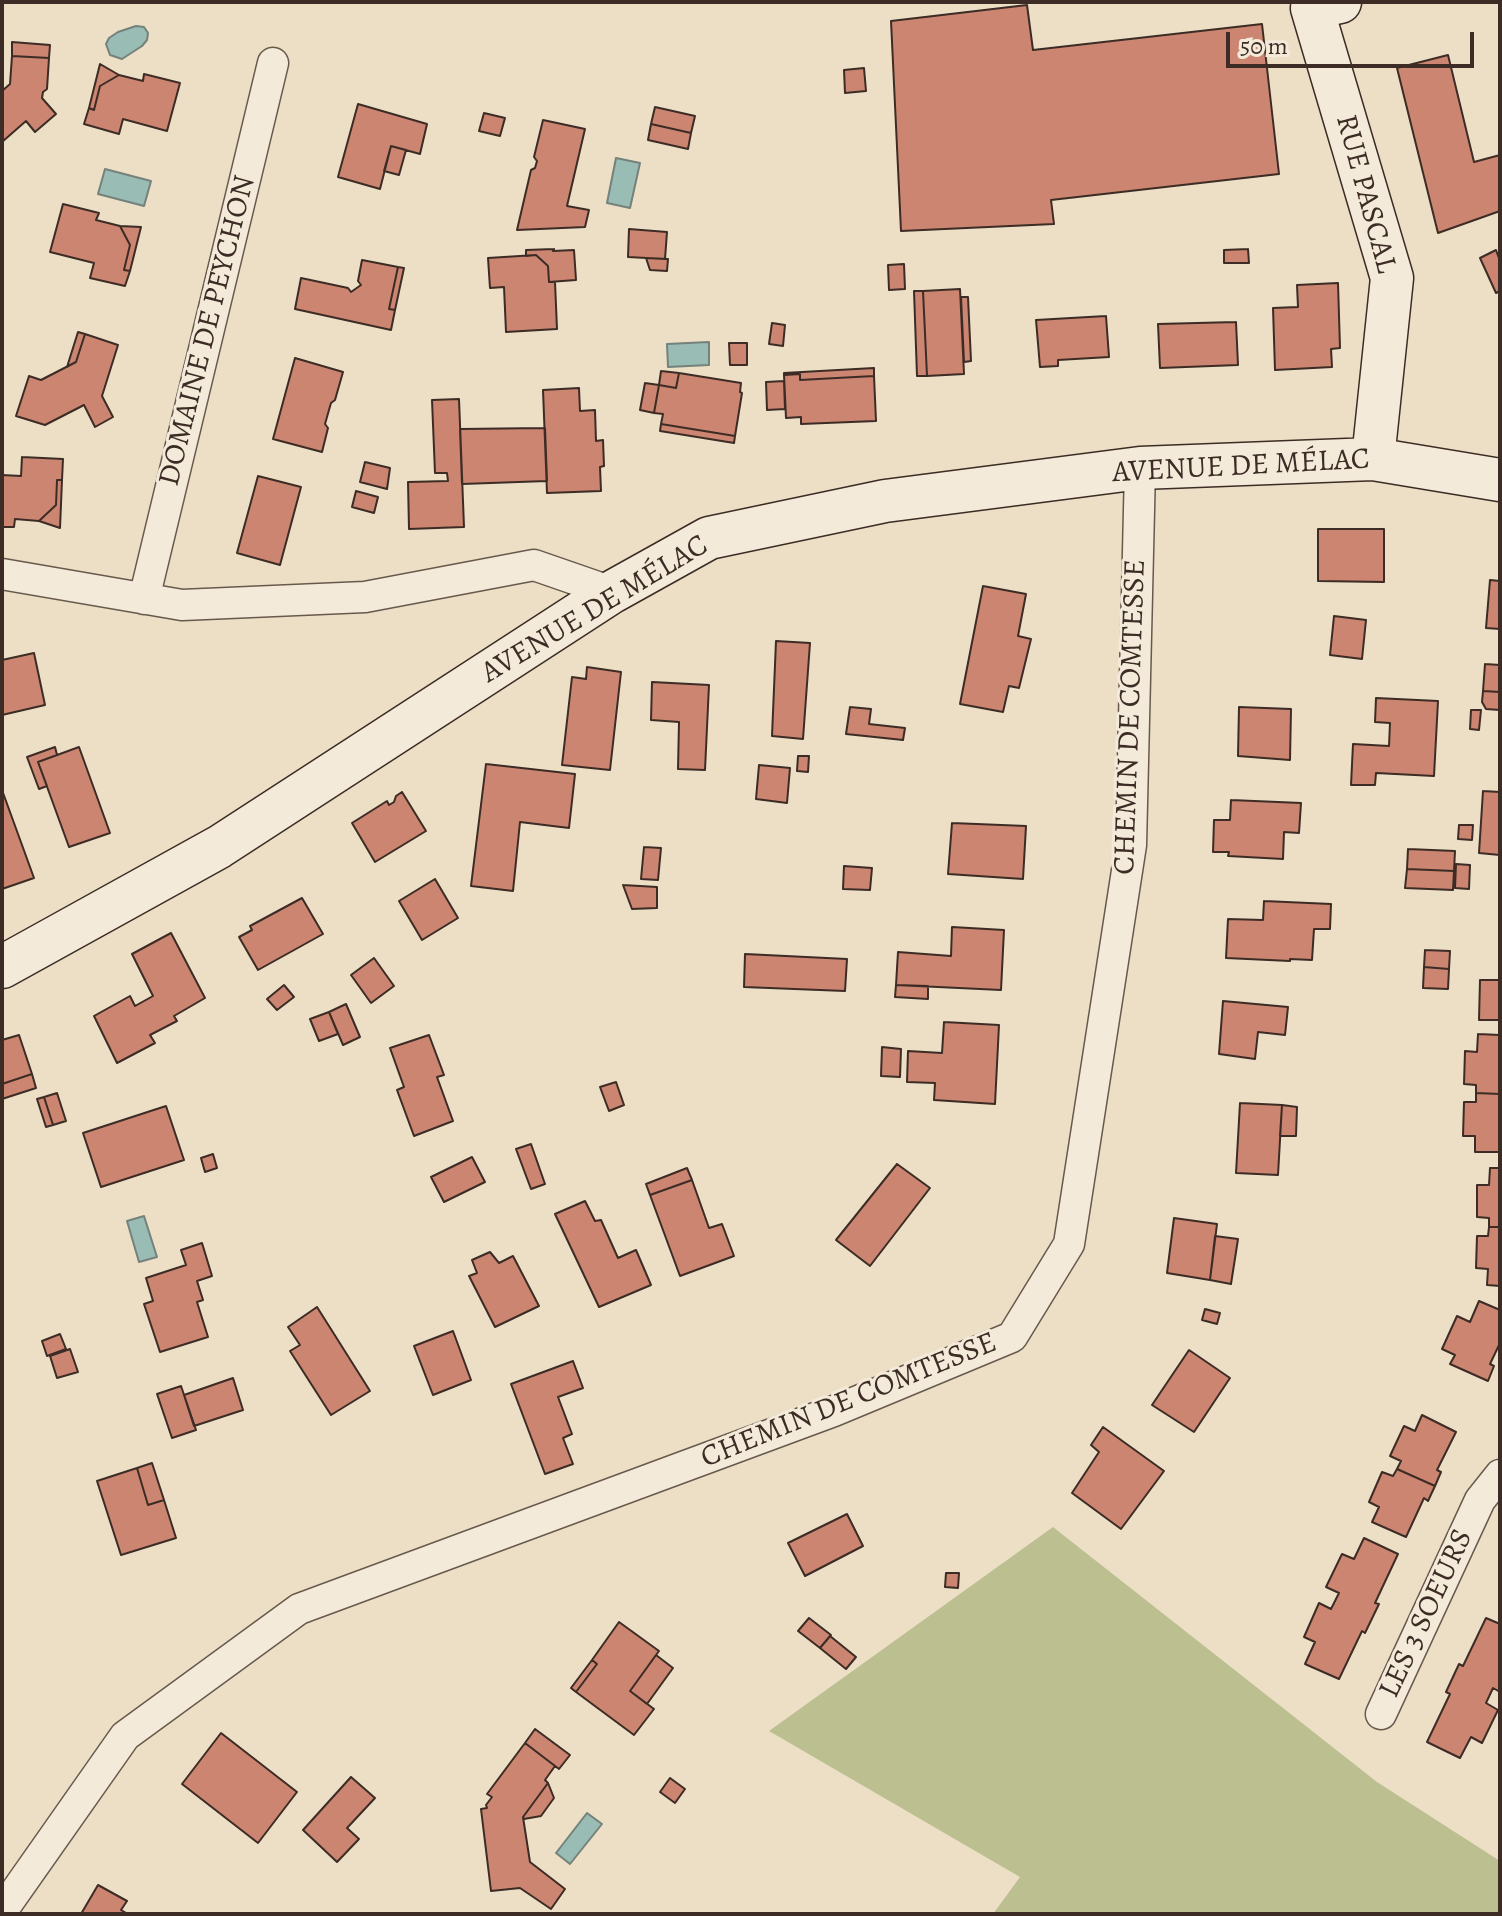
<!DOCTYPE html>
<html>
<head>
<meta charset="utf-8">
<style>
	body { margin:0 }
	#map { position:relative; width:1502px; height:1916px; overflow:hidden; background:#ecdfc5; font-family:Alegreya,serif }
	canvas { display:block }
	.frame { position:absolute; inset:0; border:4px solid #3c2c25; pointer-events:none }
	.scale { position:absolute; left:1226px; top:32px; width:248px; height:36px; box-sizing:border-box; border:4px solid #3c2c25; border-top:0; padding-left:10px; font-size:24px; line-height:28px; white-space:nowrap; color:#3c2c25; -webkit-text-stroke:6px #f3ead9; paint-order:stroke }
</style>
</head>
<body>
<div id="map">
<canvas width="1502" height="1916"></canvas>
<div class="frame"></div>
<div class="scale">50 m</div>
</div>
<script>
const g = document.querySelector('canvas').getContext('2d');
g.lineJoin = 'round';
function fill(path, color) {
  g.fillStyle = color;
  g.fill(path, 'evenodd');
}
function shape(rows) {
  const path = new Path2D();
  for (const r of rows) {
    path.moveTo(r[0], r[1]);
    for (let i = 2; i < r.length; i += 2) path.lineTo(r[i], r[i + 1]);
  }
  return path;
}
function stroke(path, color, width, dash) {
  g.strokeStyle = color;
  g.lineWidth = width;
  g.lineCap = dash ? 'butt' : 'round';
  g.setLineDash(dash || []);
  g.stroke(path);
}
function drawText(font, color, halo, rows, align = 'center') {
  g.font = font + ' Alegreya,serif';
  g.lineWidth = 6;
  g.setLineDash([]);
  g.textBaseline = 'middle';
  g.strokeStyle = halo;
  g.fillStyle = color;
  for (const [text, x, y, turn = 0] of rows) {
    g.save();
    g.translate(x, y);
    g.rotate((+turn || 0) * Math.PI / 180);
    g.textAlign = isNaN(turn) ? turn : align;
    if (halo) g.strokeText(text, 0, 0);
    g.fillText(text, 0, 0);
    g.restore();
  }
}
const green = shape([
	[1053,1527,1377,1782,1500,1861,1500,1914,993,1914,1020,1877,769,1731]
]);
const water = shape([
	[136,26,144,27,148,33,147,40,142,46,122,59,110,55,106,44,109,38,118,32,136,26],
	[616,158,640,163,630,208,607,203,616,158],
	[105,169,151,181,144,206,98,194,105,169],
	[709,342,709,365,668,367,667,344,709,342],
	[144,1216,157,1257,139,1262,127,1221,144,1216],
	[587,1813,602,1824,570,1864,556,1853,587,1813]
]);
const building = shape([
	[1027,5,1033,50,1262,24,1279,174,1051,200,1054,224,901,231,891,21,1027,5],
	[12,42,50,45,49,58,12,56,12,42],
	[1448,55,1474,162,1500,155,1500,211,1438,233,1397,68,1448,55],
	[12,56,49,58,47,89,43,92,42,98,56,114,35,132,26,121,2,142,2,91,10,84,12,56],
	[100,64,119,75,100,86,94,110,89,108,100,64],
	[864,68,866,91,845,93,844,70,864,68],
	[144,74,180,83,167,131,123,119,119,134,84,124,89,108,94,110,100,86,119,75,143,81,144,74],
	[358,104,427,124,420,154,391,146,380,189,338,177,358,104],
	[655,107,695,116,691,133,651,124,655,107],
	[484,113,505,118,500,136,479,131,484,113],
	[543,120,585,129,567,206,589,210,585,227,517,230,531,170,535,168,537,161,534,157,543,120],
	[651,124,691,133,688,149,648,140,651,124],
	[391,146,406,150,399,175,384,171,391,146],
	[63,204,99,213,96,220,120,226,130,245,124,270,130,271,125,286,90,278,94,263,50,252,63,204],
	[120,226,141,227,130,271,124,270,130,245,120,226],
	[629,229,667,232,665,259,628,257,629,229],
	[554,249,553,251,574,250,576,280,549,282,548,266,536,255,526,256,526,250,554,249],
	[1248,249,1249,263,1224,263,1224,250,1248,249],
	[1496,250,1500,261,1500,291,1496,293,1480,258,1496,250],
	[536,255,548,266,549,282,555,282,557,329,506,332,504,287,490,288,488,258,536,255],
	[646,258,668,259,667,271,650,270,646,258],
	[362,260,398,267,389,309,395,310,391,330,295,309,301,278,348,288,351,292,361,285,358,281,362,260],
	[904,264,905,289,889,290,888,265,904,264],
	[398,267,404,268,395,310,389,309,398,267],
	[1338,283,1340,348,1331,349,1332,367,1275,370,1273,308,1298,307,1297,285,1338,283],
	[960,289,964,374,927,376,923,291,960,289],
	[914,291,923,291,927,376,917,376,914,291],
	[961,297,968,297,971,361,964,362,961,297],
	[1106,316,1109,357,1058,360,1058,366,1040,367,1036,320,1106,316],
	[1236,322,1238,365,1160,368,1158,324,1236,322],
	[772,323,785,325,783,346,769,344,772,323],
	[78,332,85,334,76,362,67,367,78,332],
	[85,334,118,345,102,396,113,417,95,427,84,405,45,425,16,416,29,376,41,380,76,362,85,334],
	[729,343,747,343,747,365,730,365,729,343],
	[295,358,343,372,335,400,331,403,325,424,328,428,322,452,273,439,295,358],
	[874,368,874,376,800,380,800,374,784,375,784,373,874,368],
	[661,371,679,373,676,388,659,385,661,371],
	[679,373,741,383,740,392,742,393,735,436,661,424,663,414,654,413,659,385,676,388,679,373],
	[800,374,800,380,874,376,876,421,801,424,801,417,786,418,784,375,800,374],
	[784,381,785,409,767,410,766,382,784,381],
	[645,383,659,385,654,413,640,410,645,383],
	[579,388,580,411,595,410,596,441,603,440,604,466,600,467,601,491,547,493,543,390,579,388],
	[459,399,464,527,409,529,408,482,448,481,447,473,435,473,432,400,459,399],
	[661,424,735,436,734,443,660,431,661,424],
	[545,428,547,481,462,484,460,429,545,428],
	[22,457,63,459,62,480,57,480,56,505,39,521,15,519,14,527,2,527,2,475,21,476,22,457],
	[365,462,390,468,387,489,360,482,365,462],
	[258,476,301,487,280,565,237,553,258,476],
	[57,480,62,480,60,528,39,521,56,505,57,480],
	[356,491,378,497,374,513,352,507,356,491],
	[1318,529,1384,529,1384,582,1318,581,1318,529],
	[1490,580,1500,581,1500,629,1486,628,1490,580],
	[983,586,1026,594,1018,636,1031,639,1019,688,1009,686,1003,712,960,704,983,586],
	[1334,616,1366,620,1362,659,1330,655,1334,616],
	[776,641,810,643,803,739,772,736,776,641],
	[34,653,45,705,2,715,2,660,34,653],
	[1485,664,1500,665,1500,692,1483,691,1485,664],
	[587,667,621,672,610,770,562,765,572,677,586,679,587,667],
	[652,682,709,685,705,770,678,769,679,722,651,720,652,682],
	[1483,691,1500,692,1500,710,1486,709,1482,702,1483,691],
	[1376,698,1438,701,1434,776,1376,773,1375,785,1351,785,1353,744,1389,746,1390,723,1375,722,1376,698],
	[850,707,871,709,869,724,905,728,903,740,846,734,850,707],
	[1239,707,1291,709,1290,760,1238,756,1239,707],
	[1471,710,1481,710,1479,730,1470,729,1471,710],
	[55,747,57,755,38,762,47,786,39,789,27,757,55,747],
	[79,747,110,833,69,847,38,762,79,747],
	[798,756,809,756,808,772,797,771,798,756],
	[486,764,575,774,569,828,520,822,513,891,471,886,486,764],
	[759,765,790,768,787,803,756,799,759,765],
	[2,790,34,878,2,889,2,790],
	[1483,791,1500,792,1500,855,1479,853,1483,791],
	[402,792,426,831,375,862,352,823,387,801,389,805,394,802,396,796,402,792],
	[1231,800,1301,803,1299,833,1284,832,1283,859,1228,856,1229,852,1213,852,1214,820,1230,820,1231,800],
	[952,823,1026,826,1023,879,948,874,952,823],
	[1459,825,1473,825,1472,840,1458,839,1459,825],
	[644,847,661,848,658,880,641,879,644,847],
	[1408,849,1455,851,1454,871,1407,869,1408,849],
	[1456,864,1470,865,1469,889,1455,888,1456,864],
	[844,866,872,868,870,890,843,889,844,866],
	[1407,869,1454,871,1453,890,1405,888,1407,869],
	[435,879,458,918,422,940,399,901,435,879],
	[623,885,657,887,657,908,632,909,623,885],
	[302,898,323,934,258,970,239,937,252,930,250,926,302,898],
	[1264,901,1331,904,1330,929,1314,929,1312,960,1290,959,1290,961,1226,958,1228,919,1263,920,1264,901],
	[952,927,1004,930,1001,990,896,985,898,952,951,956,952,927],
	[171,933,205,998,174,1016,177,1021,150,1035,155,1043,117,1063,94,1016,130,996,135,1006,153,996,132,954,171,933],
	[1425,950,1450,951,1449,969,1424,967,1425,950],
	[745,954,847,959,845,991,744,987,745,954],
	[374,958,394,986,371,1003,351,975,374,958],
	[1424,967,1449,969,1448,989,1423,988,1424,967],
	[1480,980,1500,980,1500,1020,1479,1020,1480,980],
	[284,985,294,997,277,1010,267,999,284,985],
	[896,985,928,986,928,999,895,997,896,985],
	[1223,1001,1288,1007,1285,1035,1258,1032,1255,1059,1219,1054,1223,1001],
	[346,1004,360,1037,343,1045,329,1012,346,1004],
	[329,1012,338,1034,319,1041,310,1019,329,1012],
	[944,1022,999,1025,995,1104,934,1100,935,1083,907,1082,908,1051,942,1053,944,1022],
	[1478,1034,1500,1035,1500,1094,1476,1093,1476,1085,1464,1084,1465,1051,1477,1052,1478,1034],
	[19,1035,32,1074,2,1084,2,1040,19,1035],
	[429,1035,444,1075,437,1077,453,1121,414,1136,397,1090,404,1087,390,1048,429,1035],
	[882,1047,901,1049,900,1077,881,1076,882,1047],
	[32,1074,36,1088,2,1099,2,1084,32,1074],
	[616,1082,624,1105,609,1111,600,1087,616,1082],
	[57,1093,66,1121,53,1125,44,1097,57,1093],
	[1476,1093,1500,1094,1500,1152,1475,1152,1475,1136,1463,1136,1464,1102,1476,1102,1476,1093],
	[44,1097,53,1125,46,1127,37,1099,44,1097],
	[1240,1103,1282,1105,1278,1175,1236,1173,1240,1103],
	[1282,1105,1297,1107,1296,1136,1280,1136,1282,1105],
	[166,1106,184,1160,101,1187,83,1133,166,1106],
	[531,1144,545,1184,531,1189,516,1149,531,1144],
	[213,1154,217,1168,205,1172,201,1158,213,1154],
	[472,1157,485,1182,444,1202,431,1177,472,1157],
	[897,1164,930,1188,870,1266,836,1240,897,1164],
	[687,1168,692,1180,650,1195,646,1184,687,1168],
	[1490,1168,1500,1168,1500,1227,1489,1227,1489,1218,1477,1217,1477,1185,1489,1185,1490,1168],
	[692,1180,709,1228,722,1224,734,1256,680,1276,650,1195,692,1180],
	[585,1201,595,1221,601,1220,618,1258,636,1250,651,1285,599,1307,555,1214,585,1201],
	[1174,1218,1217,1224,1210,1280,1167,1273,1174,1218],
	[1489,1227,1500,1227,1500,1286,1487,1285,1488,1269,1476,1268,1477,1236,1488,1236,1489,1227],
	[1215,1236,1238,1239,1231,1284,1210,1280,1215,1236],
	[202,1243,212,1276,197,1281,203,1300,197,1302,208,1337,160,1352,144,1304,153,1301,146,1278,186,1265,181,1250,202,1243],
	[490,1252,499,1263,513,1256,539,1306,495,1327,469,1276,477,1273,472,1260,490,1252],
	[1479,1301,1500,1310,1500,1343,1490,1364,1494,1366,1488,1381,1450,1364,1455,1355,1442,1349,1457,1316,1470,1322,1479,1301],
	[317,1307,370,1391,331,1415,290,1351,300,1345,288,1327,317,1307],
	[1205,1309,1220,1313,1217,1324,1202,1320,1205,1309],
	[453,1331,471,1380,433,1395,414,1346,453,1331],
	[60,1334,66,1349,47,1356,42,1341,60,1334],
	[70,1349,78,1372,57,1378,50,1356,70,1349],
	[1189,1350,1230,1378,1194,1432,1152,1405,1189,1350],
	[573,1361,583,1388,558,1397,572,1434,563,1438,573,1464,545,1474,511,1384,573,1361],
	[233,1378,243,1410,194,1426,184,1395,233,1378],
	[181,1386,196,1430,172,1438,157,1394,181,1386],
	[1422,1415,1456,1432,1437,1470,1441,1472,1435,1486,1397,1469,1401,1461,1390,1456,1404,1426,1415,1431,1422,1415],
	[1103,1427,1164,1471,1121,1529,1072,1493,1099,1452,1091,1445,1103,1427],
	[152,1463,164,1500,148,1505,137,1468,152,1463],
	[137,1468,148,1505,164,1500,176,1538,121,1555,97,1481,137,1468],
	[1397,1469,1435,1486,1428,1501,1424,1498,1406,1537,1372,1522,1379,1507,1369,1502,1382,1472,1393,1476,1397,1469],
	[847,1514,863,1546,805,1576,788,1543,847,1514],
	[1364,1538,1398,1554,1375,1603,1379,1604,1365,1633,1362,1631,1339,1679,1305,1664,1315,1642,1304,1637,1319,1603,1331,1609,1339,1593,1326,1587,1342,1554,1354,1559,1364,1538],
	[946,1573,959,1573,958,1588,945,1587,946,1573],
	[809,1618,831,1635,820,1648,798,1631,809,1618],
	[1486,1618,1500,1624,1500,1692,1493,1688,1486,1703,1498,1710,1482,1743,1471,1737,1460,1758,1427,1742,1450,1694,1446,1692,1459,1664,1463,1666,1486,1618],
	[619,1622,659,1651,630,1691,654,1709,634,1735,576,1692,597,1664,592,1660,619,1622],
	[830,1636,856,1657,846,1669,820,1648,830,1636],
	[656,1655,673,1668,647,1704,630,1691,656,1655],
	[592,1660,597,1664,576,1692,571,1688,592,1660],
	[535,1729,570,1755,559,1769,525,1743,535,1729],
	[221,1733,297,1792,258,1843,182,1784,221,1733],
	[525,1743,555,1766,545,1780,548,1783,523,1817,530,1862,565,1889,551,1909,520,1888,491,1891,481,1809,487,1808,486,1805,492,1797,487,1794,525,1743],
	[351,1777,375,1798,347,1828,359,1839,337,1862,303,1830,351,1777],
	[670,1778,685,1789,675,1803,660,1792,670,1778],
	[548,1783,554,1798,541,1816,524,1819,523,1817,548,1783],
	[98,1885,127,1901,121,1910,128,1914,81,1914,98,1885]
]);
const street = shape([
	[2,574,182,605,365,597,534,565,612,592],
	[144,599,273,63],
	[1381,1714,1480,1500,1500,1475],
	[2,1911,125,1736,299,1609,834,1411,1012,1337,1069,1244,1131,845,1140,468]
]);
const secondary = shape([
	[1340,2,1312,8,1392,278,1373,459],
	[2,967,219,847,612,592,709,538,885,501,1140,468,1373,459,1500,480]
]);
const streetNames = [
	["RUE PASCAL",1365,194,75],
	["DOMAINE DE PEYCHON",208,331,-76],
	["AVENUE DE MÉLAC",1241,467,-3],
	["AVENUE DE MÉLAC",595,610,-31],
	["CHEMIN DE COMTESSE",1131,717,-88],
	["CHEMIN DE COMTESSE",849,1401,-22],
	["LES 3 SOEURS",1427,1614,-65]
];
fill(green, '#bcc091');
fill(water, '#99bcb5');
stroke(water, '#74827b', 2);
fill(building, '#cc8570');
stroke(building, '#3c2c25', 2);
stroke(street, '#68594d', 33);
stroke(secondary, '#3c2c25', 45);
stroke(street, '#f3ead9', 30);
stroke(secondary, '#f3ead9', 42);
drawText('30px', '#3c2c25', '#f3ead9', streetNames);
</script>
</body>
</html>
